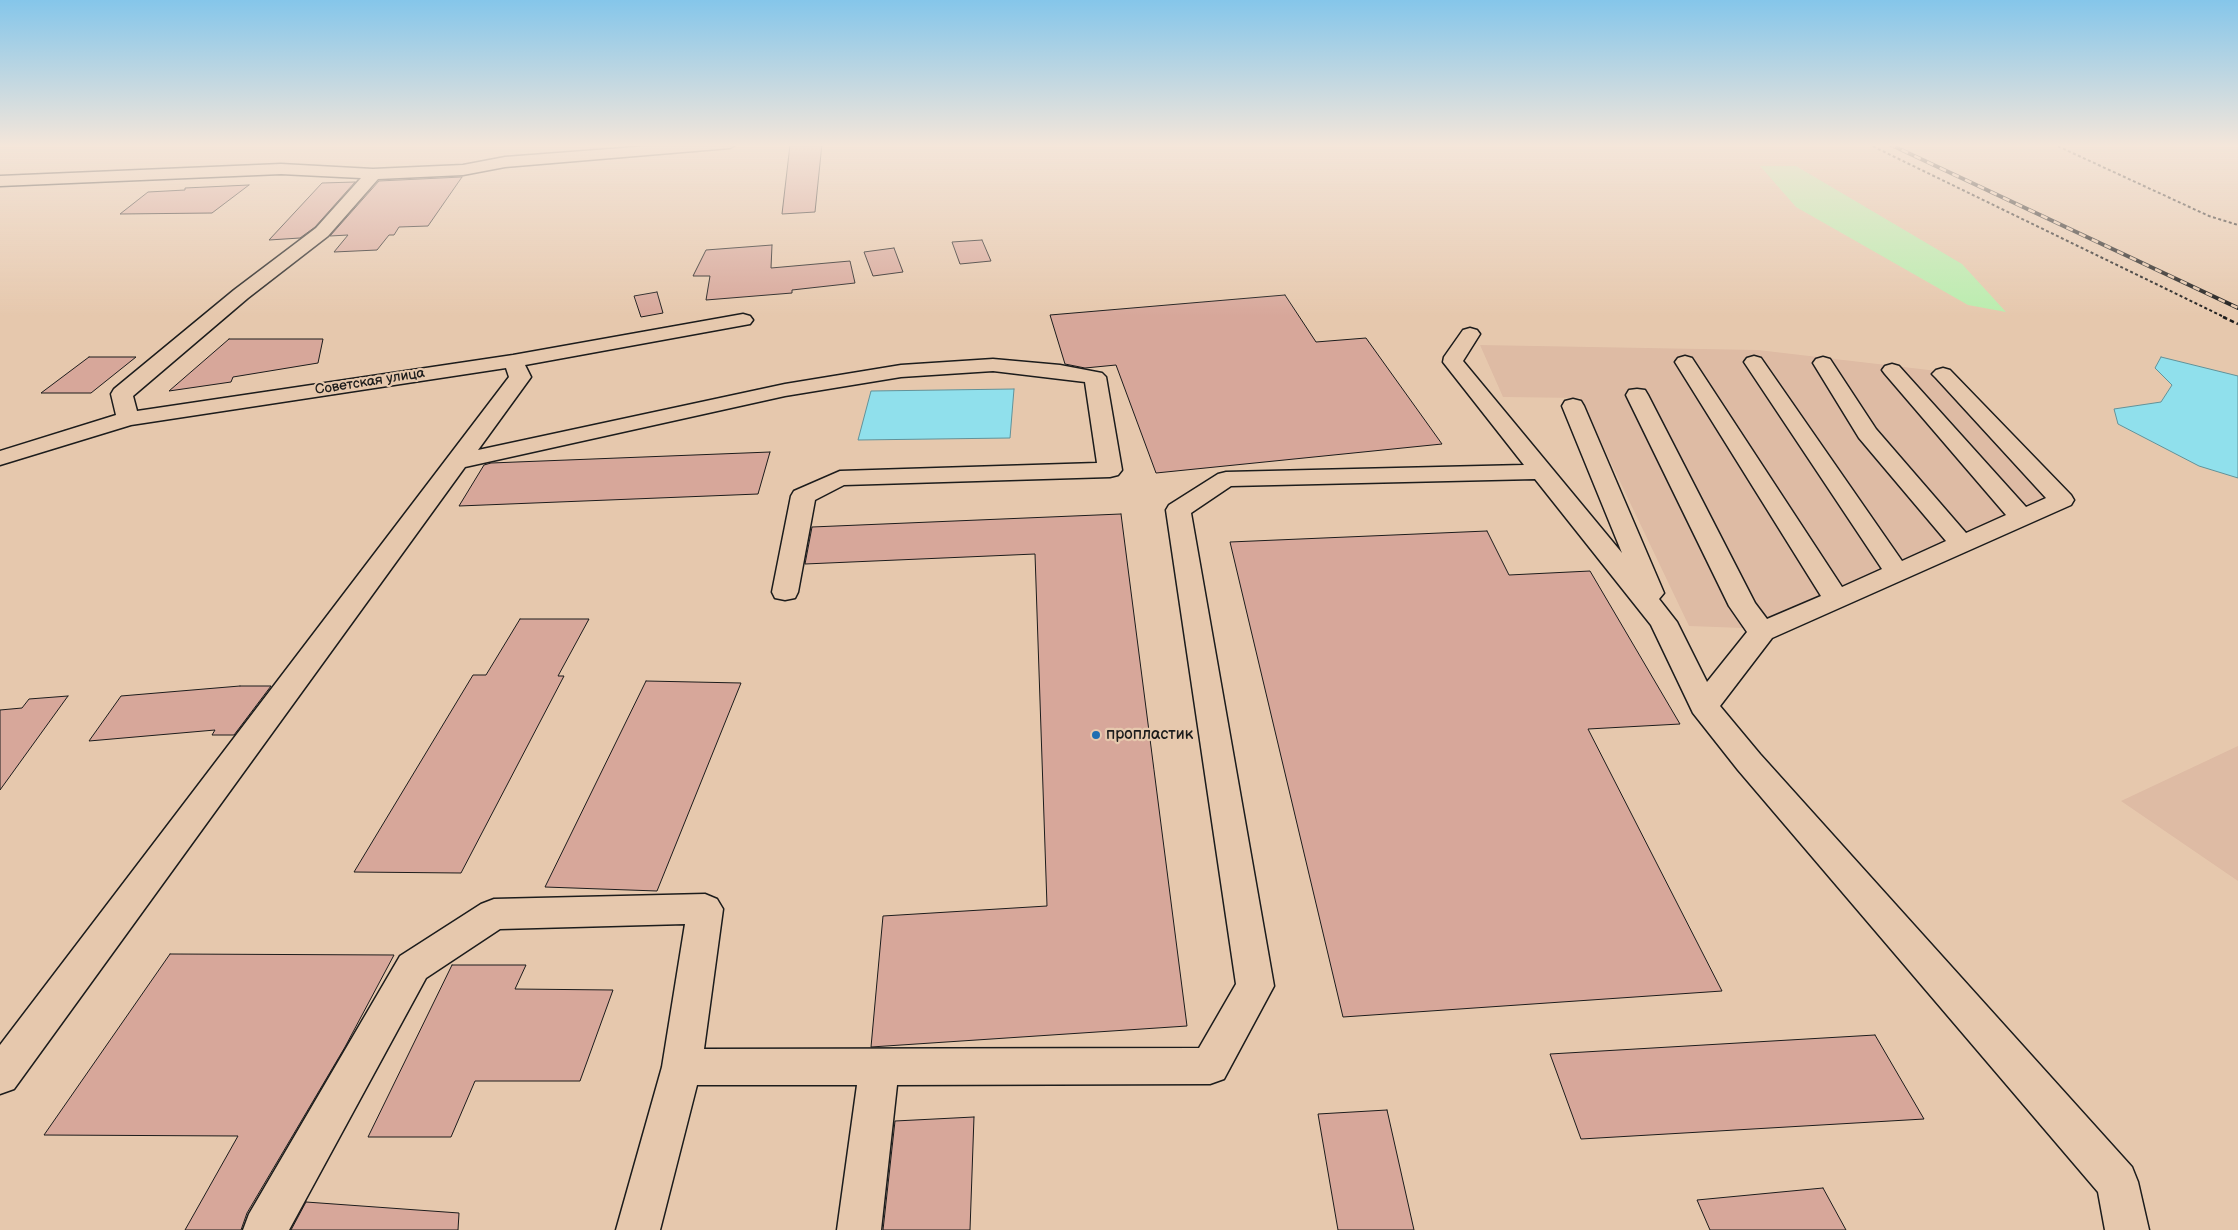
<!DOCTYPE html>
<html>
<head>
<meta charset="utf-8">
<style>
	body { margin:0 }
	canvas { display:block; background:#e6c8ad }
</style>
</head>
<body>
<canvas width="2238" height="1230"></canvas>
<script>
const g = document.querySelector('canvas').getContext('2d');
g.lineJoin = 'round';
function fill(path, color) {
  g.fillStyle = color;
  g.fill(path, 'evenodd');
}
function shape(rows) {
  const path = new Path2D();
  for (const r of rows) {
    path.moveTo(r[0], r[1]);
    for (let i = 2; i < r.length; i += 2) path.lineTo(r[i], r[i + 1]);
  }
  return path;
}
function stroke(path, color, width, dash) {
  g.strokeStyle = color;
  g.lineWidth = width;
  g.lineCap = dash ? 'butt' : 'round';
  g.setLineDash(dash || []);
  g.stroke(path);
}
function drawText(font, color, halo, rows, align = 'center') {
  g.font = font + ' "Balsamiq Sans",sans-serif';
  g.lineWidth = 4.5;
  g.setLineDash([]);
  g.textBaseline = 'middle';
  g.strokeStyle = halo;
  g.fillStyle = color;
  for (const [text, x, y, turn = 0] of rows) {
    g.save();
    g.translate(x, y);
    g.rotate((+turn || 0) * Math.PI / 180);
    g.textAlign = isNaN(turn) ? turn : align;
    if (halo) g.strokeText(text, 0, 0);
    g.fillText(text, 0, 0);
    g.restore();
  }
}
const built = shape([
	[1480,345,1758,350,1946,372,2074,505,1743,628,1689,626,1580,398,1503,397],
	[2238,746,2238,881,2121,801]
]);
const green = shape([
	[1760,166,1796,166,1962,264,2006,312,1968,305,1796,207]
]);
const water = shape([
	[2161,357,2238,376,2238,478,2199,466,2118,424,2114,409,2161,402,2172,385,2155,368,2161,357],
	[1014,389,1010,438,858,440,871,391,1014,389]
]);
const building = shape([
	[822,144,815,212,782,214,790,145,822,144],
	[462,177,428,226,399,227,394,235,389,235,377,250,334,252,348,235,330,236,379,181,462,177],
	[355,182,315,227,300,238,269,240,322,183,355,182],
	[249,185,212,213,120,214,148,192,185,190,185,188,249,185],
	[982,240,991,261,960,264,952,242,982,240],
	[772,245,771,268,850,261,855,283,792,290,792,293,706,300,710,276,693,276,706,250,772,245],
	[894,248,903,272,873,276,864,252,894,248],
	[657,292,663,313,641,317,634,296,657,292],
	[1285,295,1316,342,1366,338,1442,444,1156,473,1116,365,1085,368,1065,364,1050,315,1285,295],
	[229,339,323,339,318,363,233,377,231,382,169,391,229,339],
	[89,357,136,357,91,393,41,393,89,357],
	[770,452,758,494,459,506,484,465,491,463,770,452],
	[1121,514,1187,1026,871,1047,883,916,1047,906,1035,554,805,564,812,527,1121,514],
	[1487,531,1509,575,1590,571,1680,724,1588,729,1722,991,1343,1017,1230,542,1487,531],
	[520,619,589,619,558,676,564,676,461,873,354,872,473,675,486,675,520,619],
	[646,681,741,683,657,891,545,887,646,681],
	[240,686,271,686,234,735,212,735,215,730,89,741,121,696,240,686],
	[68,696,0,790,0,710,22,708,29,699,68,696],
	[170,954,394,955,345,1047,247,1213,241,1230,185,1230,238,1136,44,1135,170,954],
	[452,965,526,965,515,989,613,990,580,1081,475,1081,451,1137,368,1137,452,965],
	[1875,1035,1924,1119,1581,1139,1550,1054,1875,1035],
	[1387,1110,1414,1230,1338,1230,1318,1114,1387,1110],
	[974,1117,970,1230,883,1230,895,1121,974,1117],
	[1823,1188,1846,1230,1710,1230,1697,1200,1823,1188],
	[306,1202,459,1213,458,1230,291,1230,306,1202]
]);
const pathFar1 = shape([
	[1868,144,2226,318],
	[2053,144,2209,216,2238,225]
]);
const path = shape([
	[2223,317,2238,324]
]);
const minor = shape([
	[675,144,737,144,730,148,505,167,463,175,378,179,328,236,248,298,133,396,137,411,513,355,743,314,750,316,753,320,750,324,525,365,531,377,478,450,785,384,901,365,993,359,1060,365,1102,373,1106,377,1122,470,1118,475,1110,477,844,485,815,500,798,592,795,598,785,600,775,598,772,592,791,496,794,491,840,471,1097,463,1085,382,993,371,901,377,785,396,465,467,14,1089,0,1094,0,1045,509,377,506,368,131,425,0,465,0,451,116,415,111,394,114,389,234,290,316,228,361,178,281,174,0,186,0,176,281,164,373,169,463,165,505,157,675,144],
	[1470,328,1477,330,1480,334,1463,361,1622,553,1562,406,1565,401,1573,399,1581,401,1584,406,1664,593,1659,599,1677,622,1707,682,1747,632,1729,606,1626,395,1629,390,1637,389,1645,390,1648,395,1755,603,1767,619,1821,596,1675,362,1678,358,1685,356,1692,358,1842,587,1882,569,1744,362,1747,358,1754,356,1761,358,1902,561,1946,541,1859,438,1813,363,1816,359,1823,357,1830,359,1876,429,1966,533,2006,515,1885,374,1882,370,1885,366,1892,364,1899,366,2026,507,2046,498,1936,378,1932,374,1936,370,1943,368,1950,370,2071,495,2074,500,2071,505,1772,638,1720,706,1760,754,2132,1167,2138,1182,2149,1230,2105,1230,2098,1192,1738,770,1693,713,1651,625,1535,479,1231,486,1191,513,1274,986,1224,1079,1210,1084,897,1085,881,1230,837,1230,857,1085,697,1085,660,1230,616,1230,662,1067,685,924,500,929,426,978,289,1230,243,1230,249,1214,400,956,481,904,494,899,705,894,717,899,723,909,704,1049,1199,1048,1236,984,1166,510,1169,505,1218,474,1226,472,1524,465,1443,362,1444,357,1463,330,1470,328]
]);
const rail = shape([
	[1889,144,2238,308]
]);
const markers = [
	[1096,735,5,"#1f6fb2"]
];
const farStreetnames = [
	["Советская улица",370,382,-9]
];
const poiNames = [
	["пропластик",1106,735]
];
fill(built, '#debba4');
fill(green, '#b9edae');
fill(water, '#90e0ec');
stroke(water, '#629299', 1);
fill(building, '#d7a79a');
stroke(building, '#1c1c1c', 1);
stroke(minor, '#1c1c1c', 3);
stroke(pathFar1, '#1c1c1c', 2, [3, 2.5]);
stroke(path, '#1c1c1c', 2.5, [4.5, 3]);
fill(minor, '#e6c8ad');
stroke(rail, '#1c1c1c', 4);
stroke(rail, '#e6c8ad', 2.5, [7]);
const sky = g.createLinearGradient(0, 0, 0, 316);
sky.addColorStop(0, '#85c6ea');
sky.addColorStop(0.46, '#f4e6da');
sky.addColorStop(1, '#f4e6da00');
g.fillStyle = sky;
g.fillRect(0, 0, 2238, 316);
for (const [x, y, r, color] of markers) {
  const dot = new Path2D();
  dot.arc(x, y, r, 0, 2 * Math.PI);
  g.fillStyle = color;
  g.fill(dot);
  stroke(dot, '#e6c8ad', 2);
}
drawText('14px', '#1c1c1c', '#e6c8ad', farStreetnames);
drawText('16px', '#1c1c1c', '#e6c8ad', poiNames, 'left');
</script>
</body>
</html>
